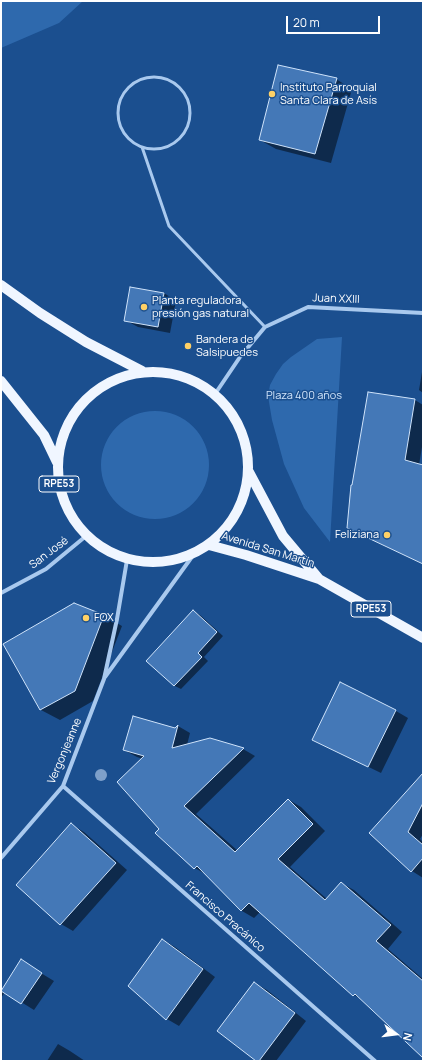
<!DOCTYPE html>
<html>
<head>
<meta charset="utf-8">
<style>
	body { margin:0 }
	#map { position:relative; width:424px; height:1062px; overflow:hidden; background:#1b4f8f; font-family:Manrope,sans-serif }
	canvas { display:block }
	.frame { position:absolute; inset:0; border:2px solid #fff; pointer-events:none }
	.north { position:absolute; left:376px; top:1014px; width:40px; height:40px; -webkit-text-stroke:3px #1b4f8f; paint-order:stroke; rotate:104deg; font-size:11px; font-weight:700; line-height:16px; text-align:center; color:#fff }
	.north::after { content:''; display:block; margin:auto; width:14px; height:18px; background:#fff; clip-path:polygon(50% 0,100% 100%,50% 72%,0 100%) }
	.scale { position:absolute; left:286px; top:16px; width:94px; height:18px; box-sizing:border-box; border:2px solid #fff; border-top:0; padding-left:5px; font-size:12px; line-height:14px; white-space:nowrap; color:#fff; -webkit-text-stroke:3px #1b4f8f; paint-order:stroke }
</style>
</head>
<body>
<div id="map">
<canvas width="424" height="1062"></canvas>
<div class="frame"></div>
<div class="north">N</div>
<div class="scale">20 m</div>
</div>
<script>
const g = document.querySelector('canvas').getContext('2d');
g.lineJoin = 'round';
function fill(path, color) {
  g.fillStyle = color;
  g.fill(path, 'evenodd');
}
function shape(rows) {
  const path = new Path2D();
  for (const r of rows) {
    if (r.length === 3) {
      path.moveTo(r[0] + r[2], r[1]);
      path.arc(r[0], r[1], r[2], 0, 2 * Math.PI);
      continue;
    }
    path.moveTo(r[0], r[1]);
    for (let i = 2; i < r.length; i += 2) path.lineTo(r[i], r[i + 1]);
  }
  return path;
}
function stroke(path, color, width, dash) {
  g.strokeStyle = color;
  g.lineWidth = width;
  g.lineCap = dash ? 'butt' : 'round';
  g.setLineDash(dash || []);
  g.stroke(path);
}
function drawText(font, color, halo, rows, align = 'center') {
  g.font = font + ' Manrope,sans-serif';
  g.lineWidth = 3;
  g.setLineDash([]);
  g.textBaseline = 'middle';
  g.strokeStyle = halo;
  g.fillStyle = color;
  for (const [text, x, y, turn = 0] of rows) {
    g.save();
    g.translate(x, y);
    g.rotate((+turn || 0) * Math.PI / 180);
    g.textAlign = isNaN(turn) ? turn : align;
    if (halo) g.strokeText(text, 0, 0);
    g.fillText(text, 0, 0);
    g.restore();
  }
}
const green = shape([
	[1,1,83,1,59,23,1,48],
	[342,337,330,542,304,508,284,464,272,420,268,396,270,385,276,374,283,364,291,357,317,339],
	[155,465,54]
]);
const shadow = shape([
	[336,79,352,89,331,163,276,149,260,140],
	[164,293,176,301,170,333,138,327,125,320],
	[423,366,423,393,419,390],
	[415,400,423,405,423,441,419,465,423,466,423,564,362,535,348,527],
	[193,611,200,615,223,636,204,657,208,661,181,689,175,686,148,661],
	[104,616,122,626,93,701,60,720,41,710,4,644],
	[396,711,408,718,381,773,313,740],
	[178,726,190,733,187,745,210,739,243,749,255,756,196,814,238,851,289,800,301,807,325,831,290,867,327,899,341,883,354,890,402,932,388,949,423,979,423,1055,361,999,354,995,260,912,254,918,242,911,207,875,195,868,156,833,160,829,143,759,137,757,124,750,175,729],
	[423,775,423,834,420,839,423,842,423,878,412,871,370,833],
	[72,825,84,832,127,870,73,931,61,924,18,885],
	[163,940,175,947,215,977,179,1026,167,1019],
	[21,961,54,981,34,1010,5,992,1,998,1,991],
	[254,983,267,990,306,1021,276,1061,258,1061],
	[58,1044,70,1051,85,1061,47,1061]
]);
const building = shape([
	[278,65,337,78,315,154,259,140,278,65],
	[130,287,164,293,158,327,124,321,130,287],
	[368,392,415,399,405,460,423,465,423,564,347,528,351,485,352,485,368,392],
	[74,603,104,615,75,691,40,710,3,644,74,603],
	[193,610,217,632,198,653,202,657,174,686,146,661,193,610],
	[340,682,396,710,368,767,312,740,340,682],
	[133,716,175,728,178,725,172,748,210,738,244,748,184,806,235,852,288,799,313,824,278,859,325,900,341,882,391,925,376,941,423,981,423,1058,355,994,353,996,249,903,241,911,197,866,194,869,155,833,159,829,117,782,144,756,123,750,133,716],
	[423,773,423,803,408,832,423,845,423,858,411,872,369,833,423,773],
	[71,823,116,863,60,925,16,885,71,823],
	[162,939,203,969,166,1020,128,986,162,939],
	[21,959,42,973,21,1004,1,991,21,959],
	[254,982,295,1013,259,1061,256,1061,217,1031,254,982]
]);
const lane = shape([
	[154,113,36],
	[142,147,169,226,265,327]
]);
const street = shape([
	[215,394,240,357,265,327,308,307,423,313],
	[1,593,46,569,86,536],
	[105,677,194,554],
	[63,786,375,1061],
	[1,858,63,786,104,679,117,619,127,560]
]);
const primary = shape([
	[1,285,40,313,86,342,142,371],
	[153,467,95],
	[1,381,44,435,57,462],
	[249,472,283,536,319,579],
	[209,545,246,555,319,579,423,638]
]);
const trees = [
	[101,775]
];
const markers = [
	[272,94,4,"#ffd166"],
	[144,307,4,"#ffd166"],
	[188,346,4,"#ffd166"],
	[387,535,4,"#ffd166"],
	[86,618,4,"#ffd166"]
];
const shields = [
	[59,484,40],
	[371,609,40]
];
const shieldNames = [
	["RPE53",59,484],
	["RPE53",371,609]
];
const poiNames = [
	["Instituto Parroquial",280,88],
	["Santa Clara de Asís",280,101],
	["Planta reguladora",152,301],
	["presión gas natural",152,314],
	["Bandera de",196,340],
	["Salsipuedes",196,353],
	["Feliziana",379,535,"right"],
	["FOX",94,618]
];
const streetNames = [
	["Juan XXIII",336,299,2],
	["Avenida San Martín",268,550,17],
	["San José",49,553,-37],
	["Vergonjeanne",65,751,-67],
	["Francisco Pracánico",225,917,41]
];
const parkNames = [
	["Plaza 400 años",304,396]
];
fill(green, '#2e69ad');
fill(shadow, '#0007');
fill(building, '#4478b7');
stroke(building, '#cfe3fa', 1);
stroke(lane, '#a9c9ee', 3);
stroke(street, '#a9c9ee', 4);
stroke(primary, '#f0f6ff', 10);
g.fillStyle = '#7ea0ca';
for (const [x, y] of trees) {
  g.beginPath();
  g.arc(x, y, 6, 0, 2 * Math.PI);
  g.fill();
}
for (const [x, y, r, color] of markers) {
  const dot = new Path2D();
  dot.arc(x, y, r, 0, 2 * Math.PI);
  g.fillStyle = color;
  g.fill(dot);
  stroke(dot, '#1b4f8f', 1.5);
}
for (const [x, y, w] of shields) {
  const box = new Path2D();
  box.roundRect(x - w / 2, y - 8, w, 16, 3);
  g.fillStyle = '#1b4f8f';
  g.fill(box);
  stroke(box, '#fff', 1);
}
drawText('bold 10px', '#fff', null, shieldNames);
drawText('11px', '#fff', '#1b4f8f', poiNames, 'left');
drawText('11px', '#fff', '#1b4f8f', streetNames);
drawText('11px', '#cfe3fa', '#1b4f8f', parkNames);
</script>
</body>
</html>
